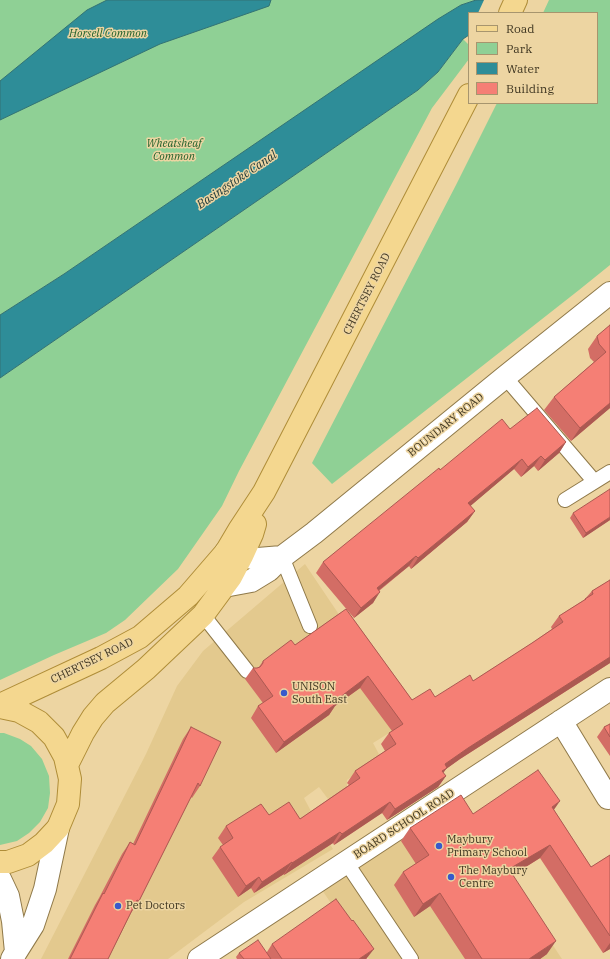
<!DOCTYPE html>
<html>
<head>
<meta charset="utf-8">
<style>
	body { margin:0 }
	#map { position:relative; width:610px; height:959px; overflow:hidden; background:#edd5a2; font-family:"IBM Plex Serif",serif }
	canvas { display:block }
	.legend { position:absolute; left:468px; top:12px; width:130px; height:92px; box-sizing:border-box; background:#edd5a2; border:1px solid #a7956e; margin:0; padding:5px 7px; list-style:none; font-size:12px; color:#3f3621 }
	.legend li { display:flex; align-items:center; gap:8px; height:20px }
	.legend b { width:20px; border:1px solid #a7956e }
</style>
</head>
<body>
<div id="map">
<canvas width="610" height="959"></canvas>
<ul class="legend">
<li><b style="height:5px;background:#f4d78f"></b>Road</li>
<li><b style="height:11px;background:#8fd095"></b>Park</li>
<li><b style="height:11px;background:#2e8d98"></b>Water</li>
<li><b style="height:11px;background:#f57f75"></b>Building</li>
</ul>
</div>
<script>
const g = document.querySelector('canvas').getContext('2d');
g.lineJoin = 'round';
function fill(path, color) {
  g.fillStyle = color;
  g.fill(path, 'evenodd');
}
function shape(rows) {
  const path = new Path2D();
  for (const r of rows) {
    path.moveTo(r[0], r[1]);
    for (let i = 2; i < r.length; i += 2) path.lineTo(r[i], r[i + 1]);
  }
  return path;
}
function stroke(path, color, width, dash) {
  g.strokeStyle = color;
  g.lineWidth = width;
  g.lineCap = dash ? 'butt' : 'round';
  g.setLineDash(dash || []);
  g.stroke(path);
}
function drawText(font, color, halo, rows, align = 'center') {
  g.font = font + ' "IBM Plex Serif",serif';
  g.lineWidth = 3;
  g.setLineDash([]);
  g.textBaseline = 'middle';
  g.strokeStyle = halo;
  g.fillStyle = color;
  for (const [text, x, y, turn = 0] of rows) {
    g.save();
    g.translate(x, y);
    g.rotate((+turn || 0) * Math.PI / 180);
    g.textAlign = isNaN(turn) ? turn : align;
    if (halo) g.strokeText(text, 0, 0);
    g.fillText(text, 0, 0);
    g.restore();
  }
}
const built = shape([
	[305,564,410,720,373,743,380,756,347,780,347,789,331,803,319,787,304,798,322,832,333,849,244,902,168,959,41,959,146,754,177,686,203,651],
	[458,802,562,959,369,959,322,890]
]);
const green = shape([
	[0,0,476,0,461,5,64,274,0,315],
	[549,0,610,0,610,265,579,290,332,484,312,463,456,185,497,103,597,103,597,13,543,13],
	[463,39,469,45,469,59,432,108,239,471,222,506,178,569,125,620,106,633,54,655,0,680,0,378,418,90,438,72],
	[0,733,4,733,20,739,31,746,42,759,49,776,50,793,48,808,40,822,29,833,17,841,0,845]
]);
const water = shape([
	[107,0,271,0,269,6,160,44,0,120,0,81,87,10,107,0],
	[476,0,522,0,502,13,469,13,469,35,463,39,438,72,418,90,0,378,0,315,64,274,438,19,461,5,476,0]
]);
const pier = shape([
	[484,0,524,0,506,13,478,13]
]);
const lane = shape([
	[505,377,594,481],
	[565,500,610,472],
	[282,557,310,626],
	[203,615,247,671],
	[346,862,411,959]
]);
const street = shape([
	[226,552,242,556,258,559,282,557],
	[224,586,251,581,269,570,282,557,314,533,505,377,610,293],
	[561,721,608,798,610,797],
	[0,879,8,896,13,921,16,952],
	[12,959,16,952,33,925,45,889,58,828],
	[199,959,610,689]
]);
const primary = shape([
	[510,13,516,0],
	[0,705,101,658,140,637,188,596,226,552,239,530,264,492,469,95],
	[0,707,19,711,39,722,54,737,65,757,70,779,68,804,58,828,44,843,28,855,8,862,0,862],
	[67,765,83,733,93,717,105,703,146,669,203,615,231,577,242,556,252,534,255,524]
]);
const wall = shape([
	[610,325,610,408,571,441,544,410,554,397,594,362,590,358,588,349,597,336],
	[510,429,566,442,559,453,538,471,534,466,521,477,514,469,470,506,475,511,467,522,411,569,409,566,379,591,373,603,354,618,316,573,323,562,440,470],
	[573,513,610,520,583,538,570,518],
	[610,580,610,663,460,759,446,769,443,773,446,776,438,787,387,820,382,813,334,845,333,843,284,875,284,874,254,893,251,888,238,897,212,858,220,847,223,845,218,838,226,826,269,815,300,819,349,785,347,783,355,771,385,751,381,744,389,733,392,731,360,688,335,706,329,715,276,753,251,718,258,706,263,703,245,679,253,668,257,668,259,667,263,661,295,645,346,609,412,700,435,697,473,681,532,643,552,629,551,627,559,616,584,600,592,591],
	[610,724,610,756,597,737,604,727],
	[191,727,200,786,192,798,191,797,139,901,131,913,108,959,68,959,95,905,99,898,122,854,130,842,133,844,183,739],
	[554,810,591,867,610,855,610,949,603,953,540,858,513,875,547,954,540,959,465,959,430,906,414,917,394,885,403,872,416,864,401,841,410,828,473,814],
	[272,944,367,958,366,959,237,959,236,957,239,953,267,952]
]);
const shadedWall = shape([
	[610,403,610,408,571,441,580,428],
	[566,442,559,453,538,471,545,460],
	[541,456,534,466,521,477,528,467],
	[522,459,514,469,461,514,468,503],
	[475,511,467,522,411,569,418,558],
	[610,517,610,520,583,538,586,533],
	[416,556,409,566,369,598,377,588],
	[380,592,373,603,354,618,361,608],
	[610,657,610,663,460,759,446,769,439,779,445,764,468,748],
	[368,676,360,688,335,706,329,715,276,753,284,742,335,701],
	[446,776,438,787,387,820,395,809],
	[560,801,551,814,552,807],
	[390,802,382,813,334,845,342,834],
	[340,832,333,843,284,875,292,863],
	[550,845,540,858,500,883,509,869],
	[292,862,284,874,254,893,262,882],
	[259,877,251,888,238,897,246,886],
	[440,893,430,906,414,917,423,904],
	[556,941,547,954,540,959,529,959],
	[610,943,610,949,603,953],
	[374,949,367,958,366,959,359,959]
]);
const building = shape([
	[610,325,610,403,580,428,554,397,606,352,599,344,597,336,610,325],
	[537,408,566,442,545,460,541,456,528,467,522,459,468,503,475,511,418,558,416,556,377,588,380,592,361,608,323,562,439,468,440,470,502,419,510,429,537,408],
	[610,489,610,517,586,533,573,513,610,489],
	[610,580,610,657,468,748,445,764,447,768,442,771,446,776,395,809,390,802,342,834,340,832,292,863,292,862,262,882,259,877,246,886,220,847,233,838,226,826,261,804,269,815,289,802,300,819,360,778,355,771,396,744,389,733,403,724,368,676,335,701,337,703,284,742,258,706,273,696,253,668,257,668,260,667,263,663,263,661,291,640,295,645,346,609,412,700,430,689,435,697,470,675,473,681,532,643,563,622,559,616,586,599,585,599,593,594,592,591,610,580],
	[610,724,610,737,604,727,610,724],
	[191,727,221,742,200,786,198,783,139,901,137,900,108,959,70,959,103,893,104,894,130,842,135,845,191,727],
	[538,770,560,801,552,807,591,867,610,855,610,936,550,845,509,869,556,941,529,959,482,959,440,893,423,904,403,872,429,855,410,828,461,795,473,814,538,770],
	[336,899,352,921,353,920,374,949,359,959,282,959,272,944,336,899],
	[258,940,271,959,244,959,239,953,258,940]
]);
const markers = [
	[284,693,4,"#375acb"],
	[439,846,4,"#375acb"],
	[451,877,4,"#375acb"],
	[118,906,4,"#375acb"]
];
const parkNames = [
	["Horsell Common",108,34],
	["Wheatsheaf",174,144],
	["Common",174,157]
];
const streetNames = [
	["CHERTSEY ROAD",367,294,-63],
	["BOUNDARY ROAD",446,425,-39],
	["CHERTSEY ROAD",92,661,-26],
	["BOARD SCHOOL ROAD",404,824,-33]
];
const poiNames = [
	["UNISON",292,687],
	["South East",292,700],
	["Maybury",447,840],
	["Primary School",447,853],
	["The Maybury",459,871],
	["Centre",459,884],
	["Pet Doctors",126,906]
];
const waterNames = [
	["Basingstoke Canal",237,180,-34]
];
fill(built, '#e3c98e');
fill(green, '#8fd095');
fill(water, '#2e8d98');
stroke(water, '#337374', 1);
fill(pier, '#edd5a2');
stroke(lane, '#8f7949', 16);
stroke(street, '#8f7949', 24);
stroke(primary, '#af8d38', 24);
stroke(lane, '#fff', 14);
stroke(street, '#fff', 22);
stroke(primary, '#f4d78f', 22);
fill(wall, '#d36d65');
fill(shadedWall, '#ac5952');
fill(building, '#f57f75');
stroke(building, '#ac5952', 1);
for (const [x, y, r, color] of markers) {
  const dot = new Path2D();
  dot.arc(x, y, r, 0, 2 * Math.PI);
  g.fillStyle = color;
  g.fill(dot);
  stroke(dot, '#edd5a2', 1.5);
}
drawText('italic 11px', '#22612c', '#edd5a2', parkNames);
drawText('11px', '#3f3621', '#edd5a2', streetNames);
drawText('11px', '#3f3621', '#edd5a2', poiNames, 'left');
drawText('italic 12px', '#173437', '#edd5a2', waterNames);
</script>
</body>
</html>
